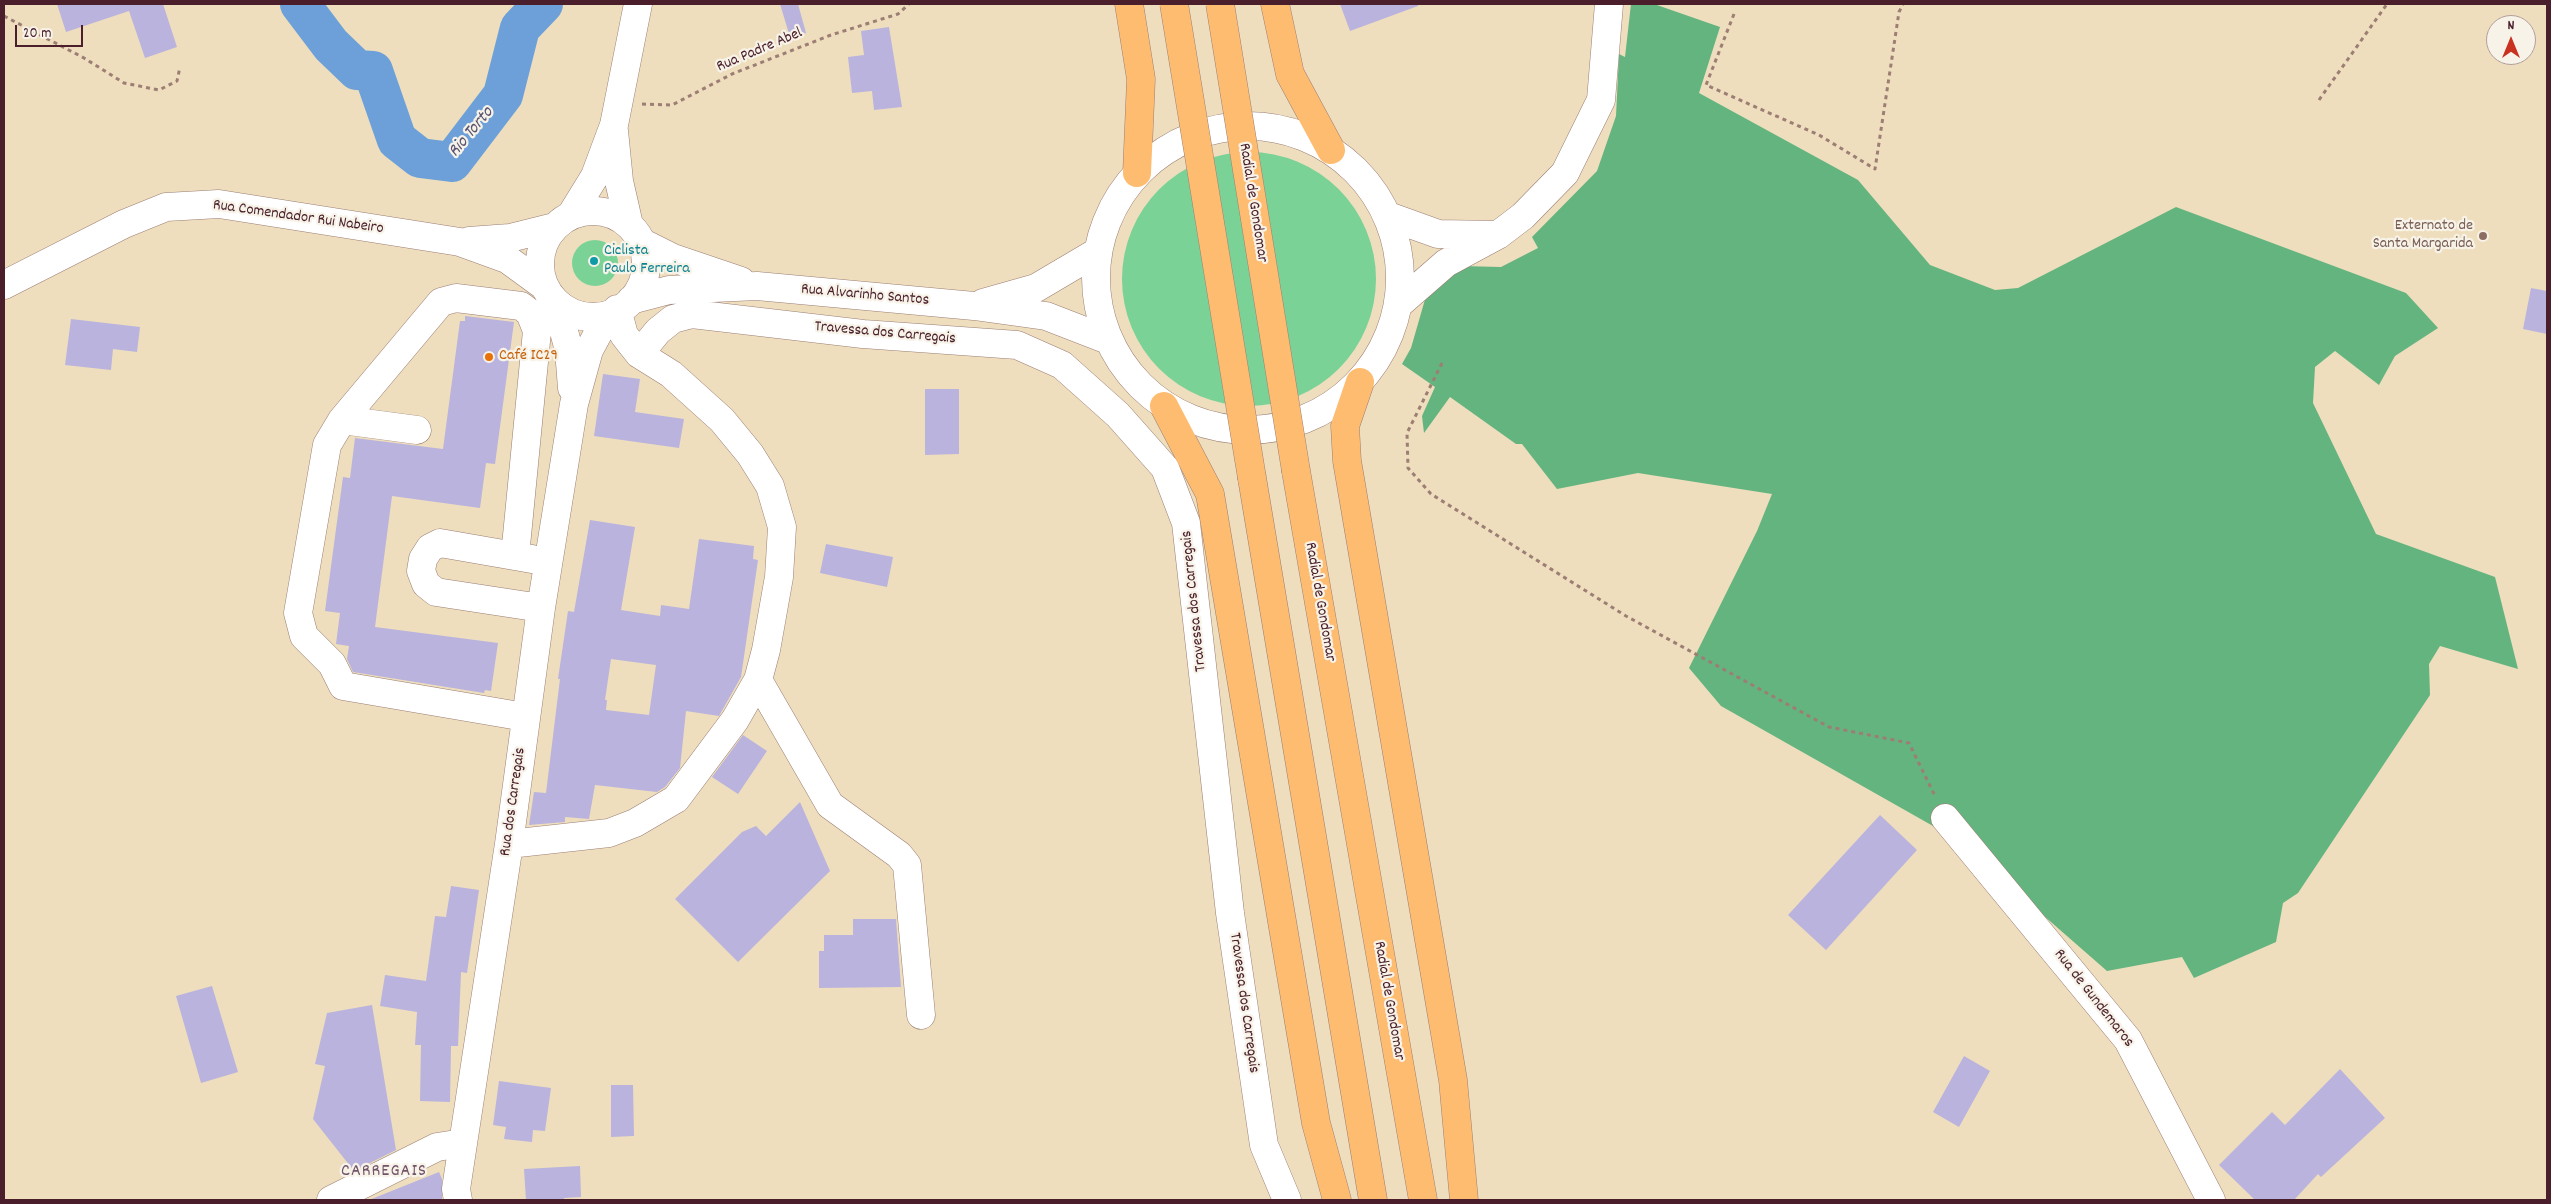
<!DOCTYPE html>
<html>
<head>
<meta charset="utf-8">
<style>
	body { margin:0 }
	#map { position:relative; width:2551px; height:1204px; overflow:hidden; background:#eedebd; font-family:Dekko,sans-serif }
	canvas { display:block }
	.frame { position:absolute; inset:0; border:5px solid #4a1f2b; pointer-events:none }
	.north { position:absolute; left:2486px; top:15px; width:50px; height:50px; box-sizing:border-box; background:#f7f3e8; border:1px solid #b29e9c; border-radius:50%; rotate:0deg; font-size:14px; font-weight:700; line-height:20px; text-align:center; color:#4a1f2b }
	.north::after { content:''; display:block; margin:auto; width:18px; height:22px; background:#c8321e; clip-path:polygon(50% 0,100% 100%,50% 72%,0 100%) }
	.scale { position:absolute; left:15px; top:25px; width:68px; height:22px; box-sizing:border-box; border:2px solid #4a1f2b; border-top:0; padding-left:6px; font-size:15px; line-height:18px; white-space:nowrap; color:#4a1f2b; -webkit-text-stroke:4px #f7f3e8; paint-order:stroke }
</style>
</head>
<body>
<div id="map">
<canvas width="2551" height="1204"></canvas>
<div class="frame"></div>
<div class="north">N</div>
<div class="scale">20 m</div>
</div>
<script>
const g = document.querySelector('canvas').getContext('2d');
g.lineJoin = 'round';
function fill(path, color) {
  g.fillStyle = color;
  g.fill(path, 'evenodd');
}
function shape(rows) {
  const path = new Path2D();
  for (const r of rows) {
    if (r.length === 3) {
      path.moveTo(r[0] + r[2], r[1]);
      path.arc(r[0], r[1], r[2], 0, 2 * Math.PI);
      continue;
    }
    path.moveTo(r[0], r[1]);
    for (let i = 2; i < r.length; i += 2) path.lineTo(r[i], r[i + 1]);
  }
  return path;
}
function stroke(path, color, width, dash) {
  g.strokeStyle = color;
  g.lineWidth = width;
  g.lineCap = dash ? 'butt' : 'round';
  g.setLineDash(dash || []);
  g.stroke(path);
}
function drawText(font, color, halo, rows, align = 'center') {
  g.font = font + ' Dekko,sans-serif';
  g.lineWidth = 4.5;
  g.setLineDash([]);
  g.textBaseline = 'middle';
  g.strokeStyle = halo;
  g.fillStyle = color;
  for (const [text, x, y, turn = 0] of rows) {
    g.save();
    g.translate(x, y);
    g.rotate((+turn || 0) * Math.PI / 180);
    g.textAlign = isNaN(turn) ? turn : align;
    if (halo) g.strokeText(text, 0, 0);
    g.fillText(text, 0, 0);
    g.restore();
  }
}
const green = shape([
	[1249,279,127],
	[595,263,23]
]);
const forest = shape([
	[1631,4,1654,4,1720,27,1699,93,1858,180,1930,265,1995,290,2018,288,2176,207,2406,293,2438,328,2395,356,2379,385,2335,351,2315,367,2313,403,2376,534,2495,577,2518,669,2440,646,2429,664,2430,695,2298,893,2283,903,2276,942,2194,978,2182,957,2107,971,1956,839,1721,706,1689,668,1757,531,1772,494,1638,473,1557,489,1522,444,1516,444,1450,397,1424,433,1422,416,1435,387,1402,364,1411,348,1426,296,1421,265,1501,267,1538,248,1532,237,1597,171,1616,116,1619,54,1625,57]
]);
const river = shape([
	[300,4,331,45,357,70,373,71,397,140,420,158,452,162,503,95,520,28,543,4]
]);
const building = shape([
	[57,4,163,4,177,47,145,58,129,11,66,32],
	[780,4,798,4,806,33,790,37],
	[1340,4,1418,4,1418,6,1350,31],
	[889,27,902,107,874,110,872,91,852,93,848,57,864,55,861,31],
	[2531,288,2547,291,2547,334,2523,329],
	[465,316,514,322,495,464,486,463,480,508,392,496,375,627,498,643,491,691,485,690,484,693,353,672,347,659,349,646,336,644,340,613,325,611,343,477,350,478,355,438,443,449,460,321,465,321],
	[71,319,140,327,137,352,113,349,111,370,65,365],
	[603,374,640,379,635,412,684,419,679,448,594,436],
	[925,389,959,389,959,454,925,455],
	[590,520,635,527,621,610,660,616,661,605,689,609,699,539,754,546,753,559,758,560,741,677,719,716,686,711,680,768,665,787,657,792,595,785,589,819,565,817,565,822,529,825,534,792,546,793,560,679,558,679,568,611,574,612],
	[611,659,656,665,649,715,606,710,607,700,605,700],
	[826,544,893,557,887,587,820,573],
	[743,735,767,751,738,794,712,777],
	[800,802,830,871,738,962,675,899,742,832,756,826,766,836],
	[1880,815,1917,850,1826,950,1788,915],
	[451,886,479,890,467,973,461,972,458,1046,451,1046,450,1102,420,1101,421,1045,415,1045,417,1012,380,1006,385,975,426,981,435,916,446,917],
	[853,919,896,919,901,987,819,988,819,951,824,951,824,935,853,935],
	[212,986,238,1072,201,1083,176,996],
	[372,1005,396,1150,354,1171,313,1119,325,1066,315,1064,327,1013],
	[1964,1056,1990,1071,1959,1127,1933,1112],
	[2340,1069,2385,1118,2321,1177,2318,1174,2294,1200,2255,1200,2219,1165,2272,1112,2285,1125],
	[499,1081,551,1088,545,1131,533,1130,532,1142,504,1139,506,1127,493,1125],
	[611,1085,633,1085,634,1136,611,1137],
	[580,1166,581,1197,564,1198,564,1200,526,1200,524,1169],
	[439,1172,442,1179,442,1200,369,1200]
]);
const path = shape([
	[1734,14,1706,85,1819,135,1875,169,1899,12,1903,4],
	[4,16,84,58,124,83,159,90,177,81,180,67],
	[2319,100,2387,4],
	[642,104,672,105,732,74,831,35,898,14,909,4],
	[1442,363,1407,433,1408,468,1431,494,1626,616,1829,727,1909,743,1935,796]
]);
const minor = shape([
	[1248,278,152],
	[614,131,619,181,629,225],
	[593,264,53],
	[571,215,595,176,614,125,638,4],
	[1388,216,1438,234,1496,235],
	[469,241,510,238,554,227],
	[641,242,673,258,741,281],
	[4,285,124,224,166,207,219,204,460,242,507,259,544,286],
	[631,300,669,290,757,286,974,306,1046,316,1108,340],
	[556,302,569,350,572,388],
	[983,303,1036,288,1097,252],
	[1399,304,1446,263,1498,235,1523,216,1565,173,1601,100,1609,4],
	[639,354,658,331,673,319,692,314,863,334,1017,345,1062,365,1118,415,1165,468,1186,523,1230,913,1264,1145,1287,1200],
	[342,420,417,430],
	[515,556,537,331,530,313,521,306,456,298,441,302,342,420,327,445,298,613,304,636,332,664,343,686,525,717],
	[532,559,440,543,430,548,423,559,421,571,426,584,436,592,541,608],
	[758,680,830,805,899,855,907,865,921,1015],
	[1945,818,2128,1040,2211,1200],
	[509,844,609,833,635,823,676,799,735,720,758,680,766,650,779,577,782,527,770,486,750,454,722,420,671,374,639,354,624,335,617,309],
	[331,1200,437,1147,463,1143],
	[458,1200,456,1189,509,844,541,608,574,404,589,350,608,315]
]);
const highway = shape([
	[1129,4,1141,79,1137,173],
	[1275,4,1290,74,1331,150],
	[1360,382,1345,426,1347,461,1453,1080,1464,1200],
	[1164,406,1210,494,1316,1123,1337,1200],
	[1296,471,1423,1200],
	[1252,478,1373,1200]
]);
const highwayBridge = shape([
	[1174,4,1252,478],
	[1220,4,1296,471]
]);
const markers = [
	[2483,236,5,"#8d6e63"],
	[594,261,5,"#0f9aa8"],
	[489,357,5,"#e8710a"]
];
const streetNames = [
	["Rua Padre Abel",760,51,-23],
	["Radial de Gondomar",1252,203,81],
	["Rua Comendador Rui Nabeiro",298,218,8],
	["Rua Alvarinho Santos",865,296,5],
	["Travessa dos Carregais",885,334,5],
	["Travessa dos Carregais",1195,601,-96],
	["Radial de Gondomar",1319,602,80],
	["Rua dos Carregais",514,802,-82],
	["Rua de Gundemaros",2093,999,52],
	["Radial de Gondomar",1388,1001,80],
	["Travessa dos Carregais",1243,1003,82]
];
const educationNames = [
	["Externato de",2473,227],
	["Santa Margarida",2473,245]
];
const cultureNames = [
	["Ciclista",604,252],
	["Paulo Ferreira",604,270]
];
const foodNames = [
	["Café IC29",499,357]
];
const waterNames = [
	["Rio Torto",472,133,-50]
];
const neighbourhoodNames = [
	["CARREGAIS",384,1173]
];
fill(green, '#7bd296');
fill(forest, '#64b47f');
stroke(river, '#6da0d9', 40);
fill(building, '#b9b3de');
stroke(minor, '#9c7e74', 29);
stroke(highway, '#9c7e74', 29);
stroke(path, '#9c7e74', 3, [4, 4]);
stroke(minor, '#fff', 28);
stroke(highway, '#febc70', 28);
stroke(highwayBridge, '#9c7e74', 29, []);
stroke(highwayBridge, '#febc70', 28);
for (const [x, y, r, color] of markers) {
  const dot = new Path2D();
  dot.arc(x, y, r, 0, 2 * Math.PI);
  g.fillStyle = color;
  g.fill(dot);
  stroke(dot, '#f7f3e8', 2);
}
drawText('16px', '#4a1f2b', '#f7f3e8', streetNames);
drawText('16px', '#785e54', '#f7f3e8', educationNames, 'right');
drawText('16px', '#0d838f', '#f7f3e8', cultureNames, 'left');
drawText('16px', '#c56008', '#f7f3e8', foodNames, 'left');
drawText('italic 18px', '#585371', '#f7f3e8', waterNames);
g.letterSpacing = '1px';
drawText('18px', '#71536a', '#f7f3e8', neighbourhoodNames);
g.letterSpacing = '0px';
</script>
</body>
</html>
